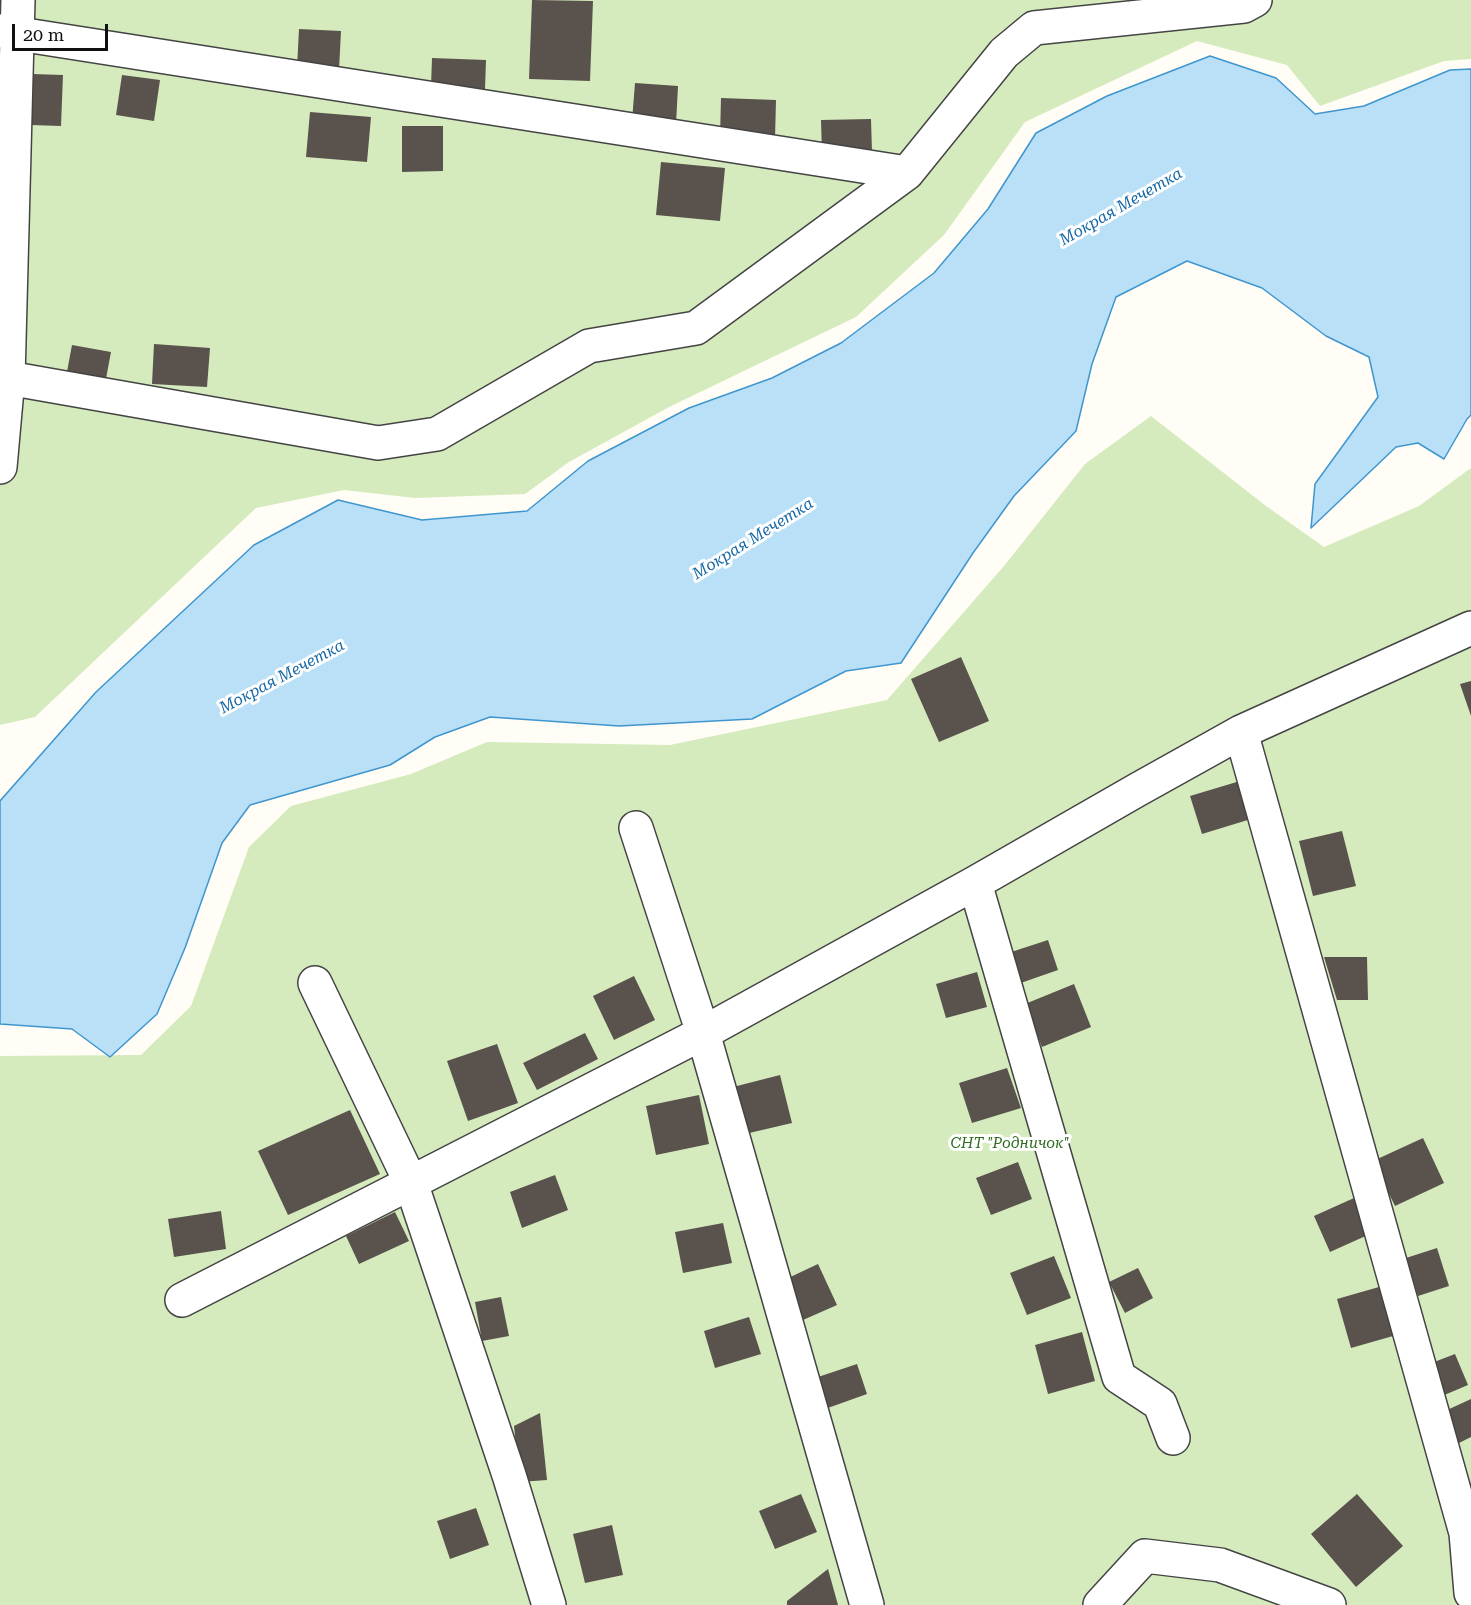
<!DOCTYPE html>
<html>
<head>
<meta charset="utf-8">
<style>
	body { margin:0 }
	#map { position:relative; width:1471px; height:1605px; overflow:hidden; background:#fffdf5; font-family:"Roboto Serif",serif }
	canvas { display:block }
	.scale { position:absolute; left:12px; top:24px; width:96px; height:27px; box-sizing:border-box; border:3px solid #111; border-top:0; padding-left:8px; font-size:18px; line-height:21px; white-space:nowrap; color:#111; -webkit-text-stroke:4px #fff; paint-order:stroke }
</style>
</head>
<body>
<div id="map">
<canvas width="1471" height="1605"></canvas>
<div class="scale">20 m</div>
</div>
<script>
const g = document.querySelector('canvas').getContext('2d');
g.lineJoin = 'round';
function fill(path, color) {
  g.fillStyle = color;
  g.fill(path, 'evenodd');
}
function shape(rows) {
  const path = new Path2D();
  for (const r of rows) {
    path.moveTo(r[0], r[1]);
    for (let i = 2; i < r.length; i += 2) path.lineTo(r[i], r[i + 1]);
  }
  return path;
}
function stroke(path, color, width, dash) {
  g.strokeStyle = color;
  g.lineWidth = width;
  g.lineCap = dash ? 'butt' : 'round';
  g.setLineDash(dash || []);
  g.stroke(path);
}
function drawText(font, color, halo, rows, align = 'center') {
  g.font = font + ' "Roboto Serif",serif';
  g.lineWidth = 6;
  g.setLineDash([]);
  g.textBaseline = 'middle';
  g.strokeStyle = halo;
  g.fillStyle = color;
  for (const [text, x, y, turn = 0] of rows) {
    g.save();
    g.translate(x, y);
    g.rotate((+turn || 0) * Math.PI / 180);
    g.textAlign = isNaN(turn) ? turn : align;
    if (halo) g.strokeText(text, 0, 0);
    g.fillText(text, 0, 0);
    g.restore();
  }
}
const green = shape([
	[0,0,1471,0,1471,59,1444,61,1320,106,1287,65,1197,41,1025,122,944,235,856,317,669,407,569,462,525,494,415,498,344,490,256,508,35,717,0,725],
	[1151,416,1266,506,1324,547,1419,506,1471,468,1471,1605,0,1605,0,1056,141,1055,191,1006,249,847,291,806,411,774,487,742,670,745,887,700,1004,566,1085,464]
]);
const water = shape([
	[1210,56,1276,78,1315,114,1364,106,1450,70,1471,69,1471,415,1467,419,1444,459,1418,443,1396,447,1311,528,1315,484,1378,397,1369,357,1326,336,1262,288,1187,261,1116,297,1092,364,1076,431,1014,496,973,553,901,663,846,671,752,719,619,726,490,717,435,737,390,765,250,805,222,843,185,948,157,1014,110,1057,72,1029,0,1024,0,801,96,692,254,545,338,500,422,520,527,511,588,461,689,408,772,378,841,343,934,273,988,209,1036,133,1107,96,1210,56]
]);
const building = shape([
	[532,0,593,1,590,81,529,79],
	[299,29,341,31,339,70,297,68],
	[432,58,486,60,485,89,431,87],
	[33,74,63,75,61,126,31,125],
	[122,75,160,80,154,121,116,115],
	[635,83,678,86,676,124,632,121],
	[721,98,776,100,775,139,720,137],
	[310,112,371,117,367,162,306,157],
	[871,119,872,152,822,154,821,120],
	[402,126,443,126,443,171,402,172],
	[661,162,725,168,720,221,656,215],
	[154,344,210,348,207,387,152,384],
	[72,345,111,352,105,384,66,377],
	[961,657,989,721,939,742,911,679],
	[1471,681,1471,716,1460,684],
	[1240,781,1251,819,1202,834,1190,796],
	[1342,831,1356,886,1313,896,1299,841],
	[1048,940,1058,970,1015,985,1005,954],
	[1324,957,1367,957,1368,1000,1337,1000],
	[977,972,987,1007,946,1018,936,984],
	[634,976,655,1020,614,1040,593,996],
	[1074,984,1091,1027,1042,1047,1025,1004],
	[585,1033,598,1059,537,1090,523,1063],
	[497,1044,518,1103,468,1121,447,1061],
	[1007,1068,1021,1108,972,1123,959,1083],
	[780,1075,792,1123,745,1134,733,1087],
	[699,1095,709,1144,656,1155,646,1106],
	[350,1110,380,1174,288,1215,258,1151],
	[1423,1138,1444,1183,1395,1206,1373,1161],
	[1018,1162,1032,1199,991,1215,976,1178],
	[555,1175,568,1210,522,1228,510,1192],
	[1354,1198,1370,1234,1330,1252,1314,1216],
	[221,1211,226,1249,174,1257,168,1219],
	[395,1212,409,1241,359,1264,346,1236],
	[723,1223,732,1263,683,1273,675,1232],
	[1437,1248,1449,1286,1418,1296,1406,1258],
	[1054,1256,1071,1298,1027,1315,1010,1273],
	[818,1264,837,1305,803,1320,784,1280],
	[1138,1268,1153,1298,1125,1313,1109,1282],
	[1379,1287,1393,1336,1351,1348,1337,1299],
	[501,1297,509,1336,482,1341,475,1302],
	[749,1317,761,1354,715,1368,704,1331],
	[1082,1332,1095,1381,1048,1394,1035,1345],
	[1455,1354,1468,1385,1442,1396,1429,1364],
	[857,1364,867,1394,825,1409,815,1378],
	[1471,1399,1471,1437,1459,1443,1445,1411],
	[540,1413,547,1480,520,1482,514,1426],
	[801,1494,817,1532,775,1549,759,1511],
	[1357,1494,1403,1546,1356,1587,1311,1534],
	[476,1508,489,1545,450,1559,437,1521],
	[612,1525,623,1575,585,1583,573,1534],
	[828,1569,838,1605,787,1605,787,1601]
]);
const minor = shape([
	[0,31,907,173],
	[0,376,8,378,18,0],
	[0,467,8,378,378,443,437,434,589,346,696,328,907,173,1004,53,1034,28,1244,6,1255,0],
	[1241,732,1466,1533],
	[636,828,703,1033,867,1605],
	[975,883,1119,1377,1160,1404,1173,1438],
	[315,983,411,1183,509,1475,549,1605],
	[182,1300,703,1033,975,883,1137,790,1241,732,1471,628],
	[1471,1530,1466,1533,1471,1593],
	[1100,1605,1145,1556,1220,1565,1329,1605]
]);
const parkNames = [
	["СНТ \"Родничок\"",1010,1144]
];
const waterNames = [
	["Мокрая Мечетка",1121,207,-30],
	["Мокрая Мечетка",753,539,-32],
	["Мокрая Мечетка",282,677,-28]
];
fill(green, '#d5ebbd');
fill(water, '#b9e0f7');
stroke(water, '#3f96cf', 1.5);
fill(building, '#5a524d');
stroke(minor, '#444', 36);
stroke(minor, '#fff', 33);
drawText('italic 15px', '#2f6b1f', '#fff', parkNames);
drawText('italic 16px', '#1768a6', '#fff', waterNames);
</script>
</body>
</html>
